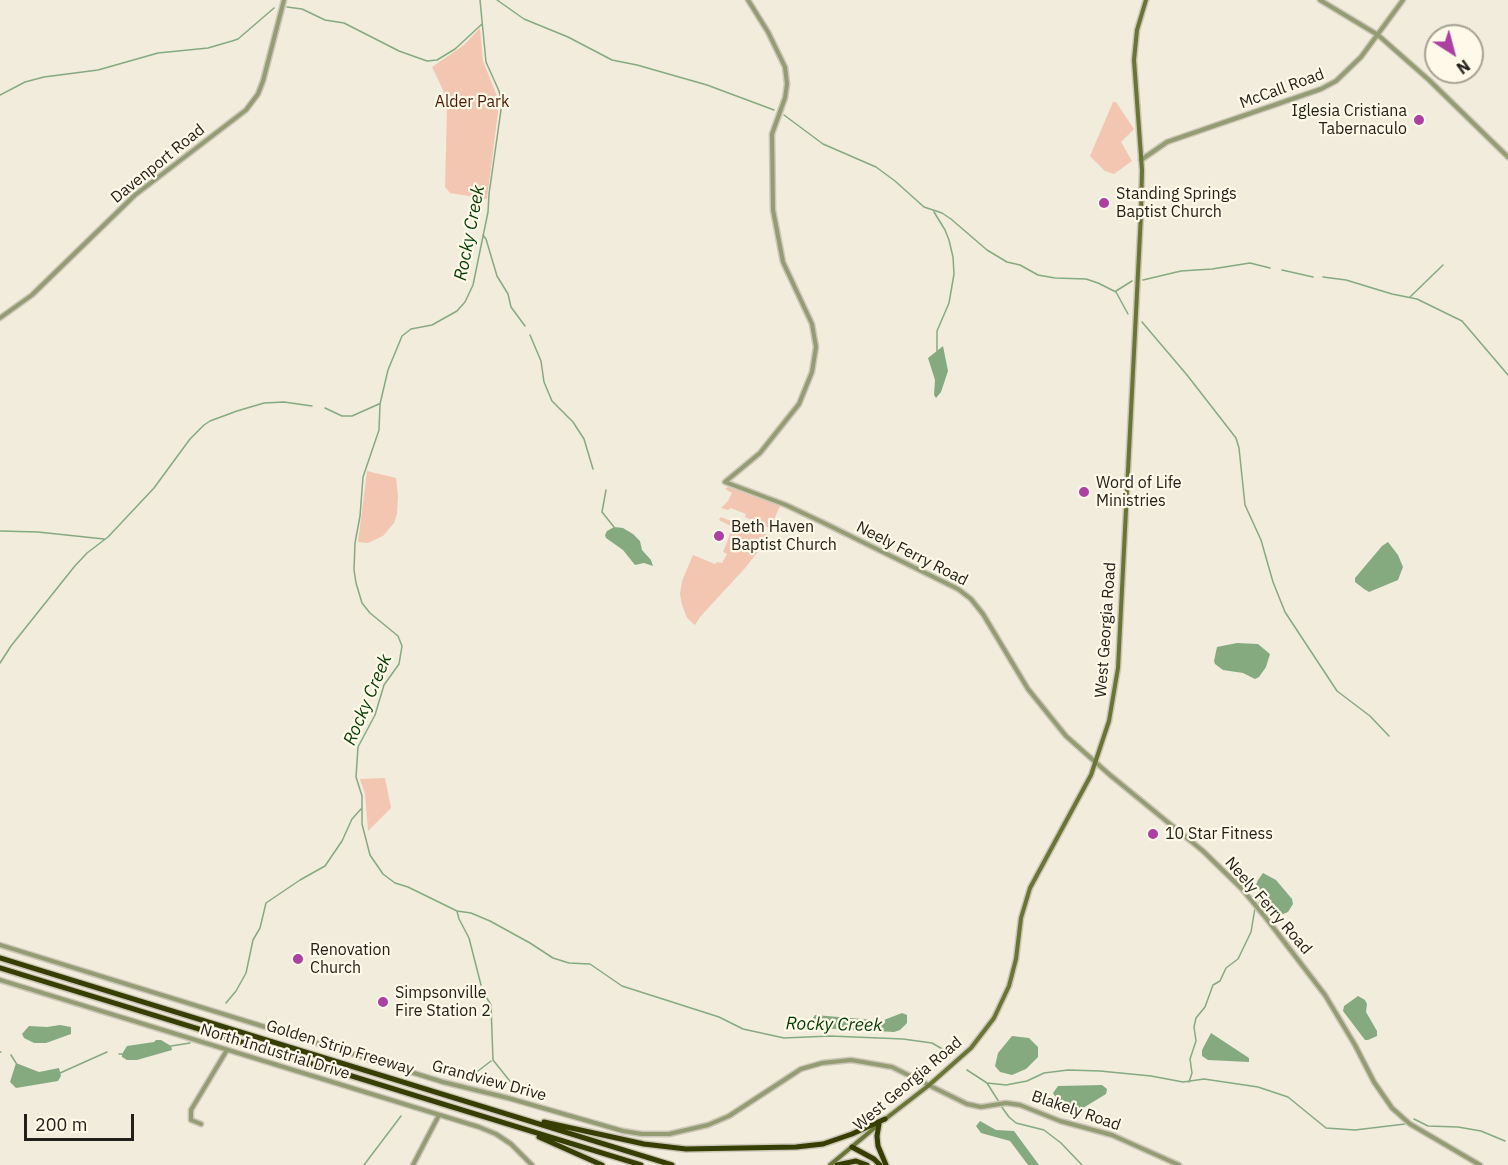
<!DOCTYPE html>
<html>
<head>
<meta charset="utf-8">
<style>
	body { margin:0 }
	#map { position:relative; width:1508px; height:1165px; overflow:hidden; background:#f1ecdb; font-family:"IBM Plex Sans",sans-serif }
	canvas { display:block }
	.north { position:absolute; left:1424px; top:24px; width:60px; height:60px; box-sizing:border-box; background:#fef9e8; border:2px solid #a6a296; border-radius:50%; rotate:144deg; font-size:16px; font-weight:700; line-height:24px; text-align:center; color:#22201a }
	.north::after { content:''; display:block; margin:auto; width:21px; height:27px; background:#ac41a1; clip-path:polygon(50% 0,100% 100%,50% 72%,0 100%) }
	.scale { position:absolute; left:24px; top:1114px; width:110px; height:27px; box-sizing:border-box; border:3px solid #22201a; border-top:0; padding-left:8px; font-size:18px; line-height:21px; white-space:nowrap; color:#22201a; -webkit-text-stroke:4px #fef9e8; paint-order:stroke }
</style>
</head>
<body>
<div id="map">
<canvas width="1508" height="1165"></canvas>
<div class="north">N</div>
<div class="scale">200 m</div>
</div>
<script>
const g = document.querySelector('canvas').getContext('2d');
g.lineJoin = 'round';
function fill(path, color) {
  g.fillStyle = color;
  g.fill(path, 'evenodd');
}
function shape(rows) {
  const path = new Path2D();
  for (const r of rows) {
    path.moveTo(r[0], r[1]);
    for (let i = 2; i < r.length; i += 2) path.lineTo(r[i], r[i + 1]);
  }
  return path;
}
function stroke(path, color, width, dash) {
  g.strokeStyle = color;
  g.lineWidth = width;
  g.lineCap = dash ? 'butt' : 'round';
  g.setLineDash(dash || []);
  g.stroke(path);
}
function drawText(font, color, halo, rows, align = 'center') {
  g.font = font + ' "IBM Plex Sans",sans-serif';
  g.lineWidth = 4.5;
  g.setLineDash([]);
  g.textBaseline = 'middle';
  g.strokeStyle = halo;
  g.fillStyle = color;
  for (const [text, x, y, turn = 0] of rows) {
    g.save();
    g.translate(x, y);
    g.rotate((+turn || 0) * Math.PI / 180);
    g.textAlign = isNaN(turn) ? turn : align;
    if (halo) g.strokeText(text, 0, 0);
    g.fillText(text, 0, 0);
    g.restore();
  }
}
const green = shape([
	[480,28,483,61,497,96,498,112,487,199,450,193,445,187,447,109,443,90,432,67,464,45],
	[1113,102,1116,102,1134,129,1121,142,1132,161,1114,174,1105,171,1090,156],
	[367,471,396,478,398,496,397,514,394,523,383,536,368,543,358,542],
	[728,487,780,506,771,526,769,528,745,517,746,514,731,508,728,510,721,508,728,501,732,493,725,489],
	[721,517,738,524,740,521,770,536,746,567,700,617,695,625,687,618,682,605,680,594,682,581,693,555,715,564,717,562,722,563,727,554,723,552,733,527,719,520],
	[385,778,391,808,368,831,365,794,360,779]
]);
const water = shape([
	[943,346,948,371,941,392,936,398,934,395,935,380,928,358],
	[614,527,623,528,633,534,640,541,642,550,651,560,653,566,644,563,635,565,623,550,606,538,605,535,607,531],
	[1388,542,1398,555,1403,567,1398,580,1369,592,1364,589,1355,582,1355,578,1382,546],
	[1237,643,1258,644,1270,654,1266,667,1259,677,1255,679,1243,673,1223,670,1215,664,1214,661,1217,647],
	[1263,873,1276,880,1292,899,1293,904,1288,912,1283,914,1279,912,1259,889,1256,885,1258,880],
	[1358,996,1365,1000,1367,1004,1366,1012,1377,1031,1377,1036,1368,1040,1365,1040,1343,1011,1344,1006],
	[902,1013,907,1015,907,1023,900,1030,894,1032,818,1028,815,1027,813,1018,815,1015,874,1020,884,1020],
	[60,1025,71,1027,71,1034,46,1043,34,1043,24,1038,22,1034,29,1026,47,1027],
	[1211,1033,1249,1058,1249,1062,1208,1060,1202,1056,1202,1050],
	[1012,1036,1029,1038,1038,1047,1038,1057,1026,1069,1012,1075,1000,1072,995,1066,998,1053],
	[156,1040,161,1040,171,1046,172,1050,137,1060,127,1060,122,1057,122,1054,127,1046,154,1042],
	[16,1063,39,1072,59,1068,61,1076,58,1081,16,1088,10,1082],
	[1102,1085,1107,1089,1106,1094,1083,1108,1070,1107,1057,1100,1053,1093,1058,1086],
	[980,1121,996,1130,1014,1131,1039,1165,1028,1165,1010,1141,981,1133,976,1126]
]);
const stream = shape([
	[480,0,486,62,499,91,502,103,489,194,488,212,473,285,465,302,457,311,432,325,411,329,402,336,388,370,380,404,379,430,363,477,360,516,355,543,354,570,356,583,362,603,370,613,398,636,402,646,399,664,384,685,375,715,358,747,356,777,362,796,362,824,370,855,383,874,395,883,408,887,457,911,471,913,490,921,530,943,553,958,569,963,590,964,622,986,719,1017,743,1029,784,1038,830,1036,903,1039,932,1043,946,1051],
	[497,0,524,19,568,37,612,60,637,65,707,85,774,110],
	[287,7,302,9,325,20,344,23,399,51,427,61,437,60,455,49,482,24],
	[0,95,25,82,44,77,98,70,158,53,208,48,232,41,238,39,274,8],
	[784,115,823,144,876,167,895,181,924,207,942,213,951,219,987,250,1007,262,1020,265,1038,275,1055,278,1086,279,1098,283,1116,292,1128,314],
	[934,212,945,230,949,240,953,257,954,274,949,303,937,331,937,351],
	[483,235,486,239,497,276,508,294,511,307,525,326],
	[1282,270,1313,277],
	[1323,277,1346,280,1392,294,1417,299,1462,321,1508,375],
	[1143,280,1181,271,1212,269,1250,263,1270,268],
	[1116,291,1132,281],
	[1410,297,1443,265],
	[1142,322,1187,375,1236,438,1239,448,1245,505,1261,540,1273,582,1285,612,1337,691,1370,716,1389,736],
	[530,335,541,361,544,382,552,401,573,422,584,439,593,469],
	[325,408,342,416,352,416,379,404],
	[606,490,602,512,614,527],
	[0,531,38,532,104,539],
	[0,663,11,646,74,567,87,553,108,537,154,488,190,439,204,425,210,421,237,411,264,403,284,402,312,406],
	[1259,903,1261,899],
	[457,911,459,919,469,938,481,985],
	[485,995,491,1005,493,1060,513,1085],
	[226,1003,236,991,246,973,253,940,260,928,266,903,300,880,325,866,342,841,352,819,361,809],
	[171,1046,190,1043],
	[0,1052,1,1052],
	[119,1054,122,1054],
	[11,1055,16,1063],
	[967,1070,987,1083,999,1102],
	[448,1071,478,1071,491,1061],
	[60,1073,107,1052],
	[1189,1082,1192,1073,1190,1059,1196,1041,1194,1027,1196,1018,1205,1007,1213,985,1220,981,1226,968,1238,959,1251,932,1255,908],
	[987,1083,1006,1085,1027,1081,1044,1073,1068,1070,1100,1071,1151,1076,1183,1082,1204,1079,1258,1087,1288,1097,1326,1128,1355,1130,1405,1124],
	[1001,1106,1009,1117,1016,1123,1044,1130,1061,1143,1082,1165],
	[1414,1119,1428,1126,1458,1127,1481,1131,1505,1141],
	[364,1165,401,1116]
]);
const tertiary = shape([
	[748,0,768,32,785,67,787,84,785,98,772,134,773,210,783,262,812,324,816,347,812,372,799,404,760,453,725,482,786,505,824,523,958,589,971,599,983,614,1028,689,1066,736,1110,775,1203,851,1242,889,1266,918,1325,995,1355,1045,1374,1082,1392,1108,1410,1124,1480,1165],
	[1320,0,1378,35,1429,80,1508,157],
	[1141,160,1167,142,1321,89,1336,81,1361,57,1403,0],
	[0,318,32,295,135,195,246,110,258,94,263,81,284,0],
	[0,945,443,1082,508,1098,623,1131,642,1134,669,1134,708,1125,729,1116,801,1069,822,1063,851,1060,892,1067,967,1104,981,1107,1006,1103,1020,1105,1060,1121,1112,1135,1179,1165],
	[0,980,479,1127,496,1134,511,1144,532,1165],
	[201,1124,191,1120,191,1110,227,1050],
	[413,1165,439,1115]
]);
const secondary = shape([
	[884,1120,928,1086,971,1048,994,1018,1009,986,1016,959,1021,918,1030,888,1091,775,1109,721,1118,668,1141,214,1142,170,1134,60,1137,30,1146,0],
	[830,1165,878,1125]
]);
const motorway = shape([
	[0,958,672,1165],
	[0,968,641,1165],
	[544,1122,644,1144,686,1149,796,1147,823,1144,852,1134,885,1119],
	[879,1124,877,1136,878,1146,886,1165],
	[539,1137,602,1165],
	[852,1147,874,1159,880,1165],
	[837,1165,856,1161,867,1165]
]);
const markers = [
	[1419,120,6,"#ac41a1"],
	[1104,203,6,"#ac41a1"],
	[1084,492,6,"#ac41a1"],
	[719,536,6,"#ac41a1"],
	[1153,834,6,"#ac41a1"],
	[298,959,6,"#ac41a1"],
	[383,1002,6,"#ac41a1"]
];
const streetNames = [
	["McCall Road",1282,89,-20],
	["Davenport Road",158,164,-39],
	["Neely Ferry Road",912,554,27],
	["West Georgia Road",1106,630,-86],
	["Neely Ferry Road",1268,906,49],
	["Golden Strip Freeway",340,1048,17],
	["North Industrial Drive",275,1052,17],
	["Grandview Drive",489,1081,15],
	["West Georgia Road",908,1084,-40],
	["Blakely Road",1076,1111,19]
];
const parkNames = [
	["Alder Park",472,102]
];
const poiNames = [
	["Iglesia Cristiana",1407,111,"right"],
	["Tabernaculo",1407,129,"right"],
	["Standing Springs",1116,194],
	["Baptist Church",1116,212],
	["Word of Life",1096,483],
	["Ministries",1096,501],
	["Beth Haven",731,527],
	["Baptist Church",731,545],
	["10 Star Fitness",1165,834],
	["Renovation",310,950],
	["Church",310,968],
	["Simpsonville",395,993],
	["Fire Station 2",395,1011]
];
const waterNames = [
	["Rocky Creek",470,233,-79],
	["Rocky Creek",368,700,-67],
	["Rocky Creek",834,1025,1]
];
fill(green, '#f3c6b2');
fill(water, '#85aa80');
stroke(stream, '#85aa80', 1.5);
stroke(tertiary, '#ccc7b8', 7);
stroke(secondary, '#ccc7b8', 7);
stroke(motorway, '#ccc7b8', 8);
stroke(tertiary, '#939c72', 4);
stroke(secondary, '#697534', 4);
stroke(motorway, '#363f01', 5);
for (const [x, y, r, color] of markers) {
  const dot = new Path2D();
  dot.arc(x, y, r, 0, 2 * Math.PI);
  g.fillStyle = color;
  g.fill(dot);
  stroke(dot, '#fef9e8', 2);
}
drawText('16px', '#22201a', '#fef9e8', streetNames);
drawText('16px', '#4a1a00', '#fef9e8', parkNames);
drawText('16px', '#22201a', '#fef9e8', poiNames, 'left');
drawText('italic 18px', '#023b00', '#fef9e8', waterNames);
</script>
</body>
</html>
